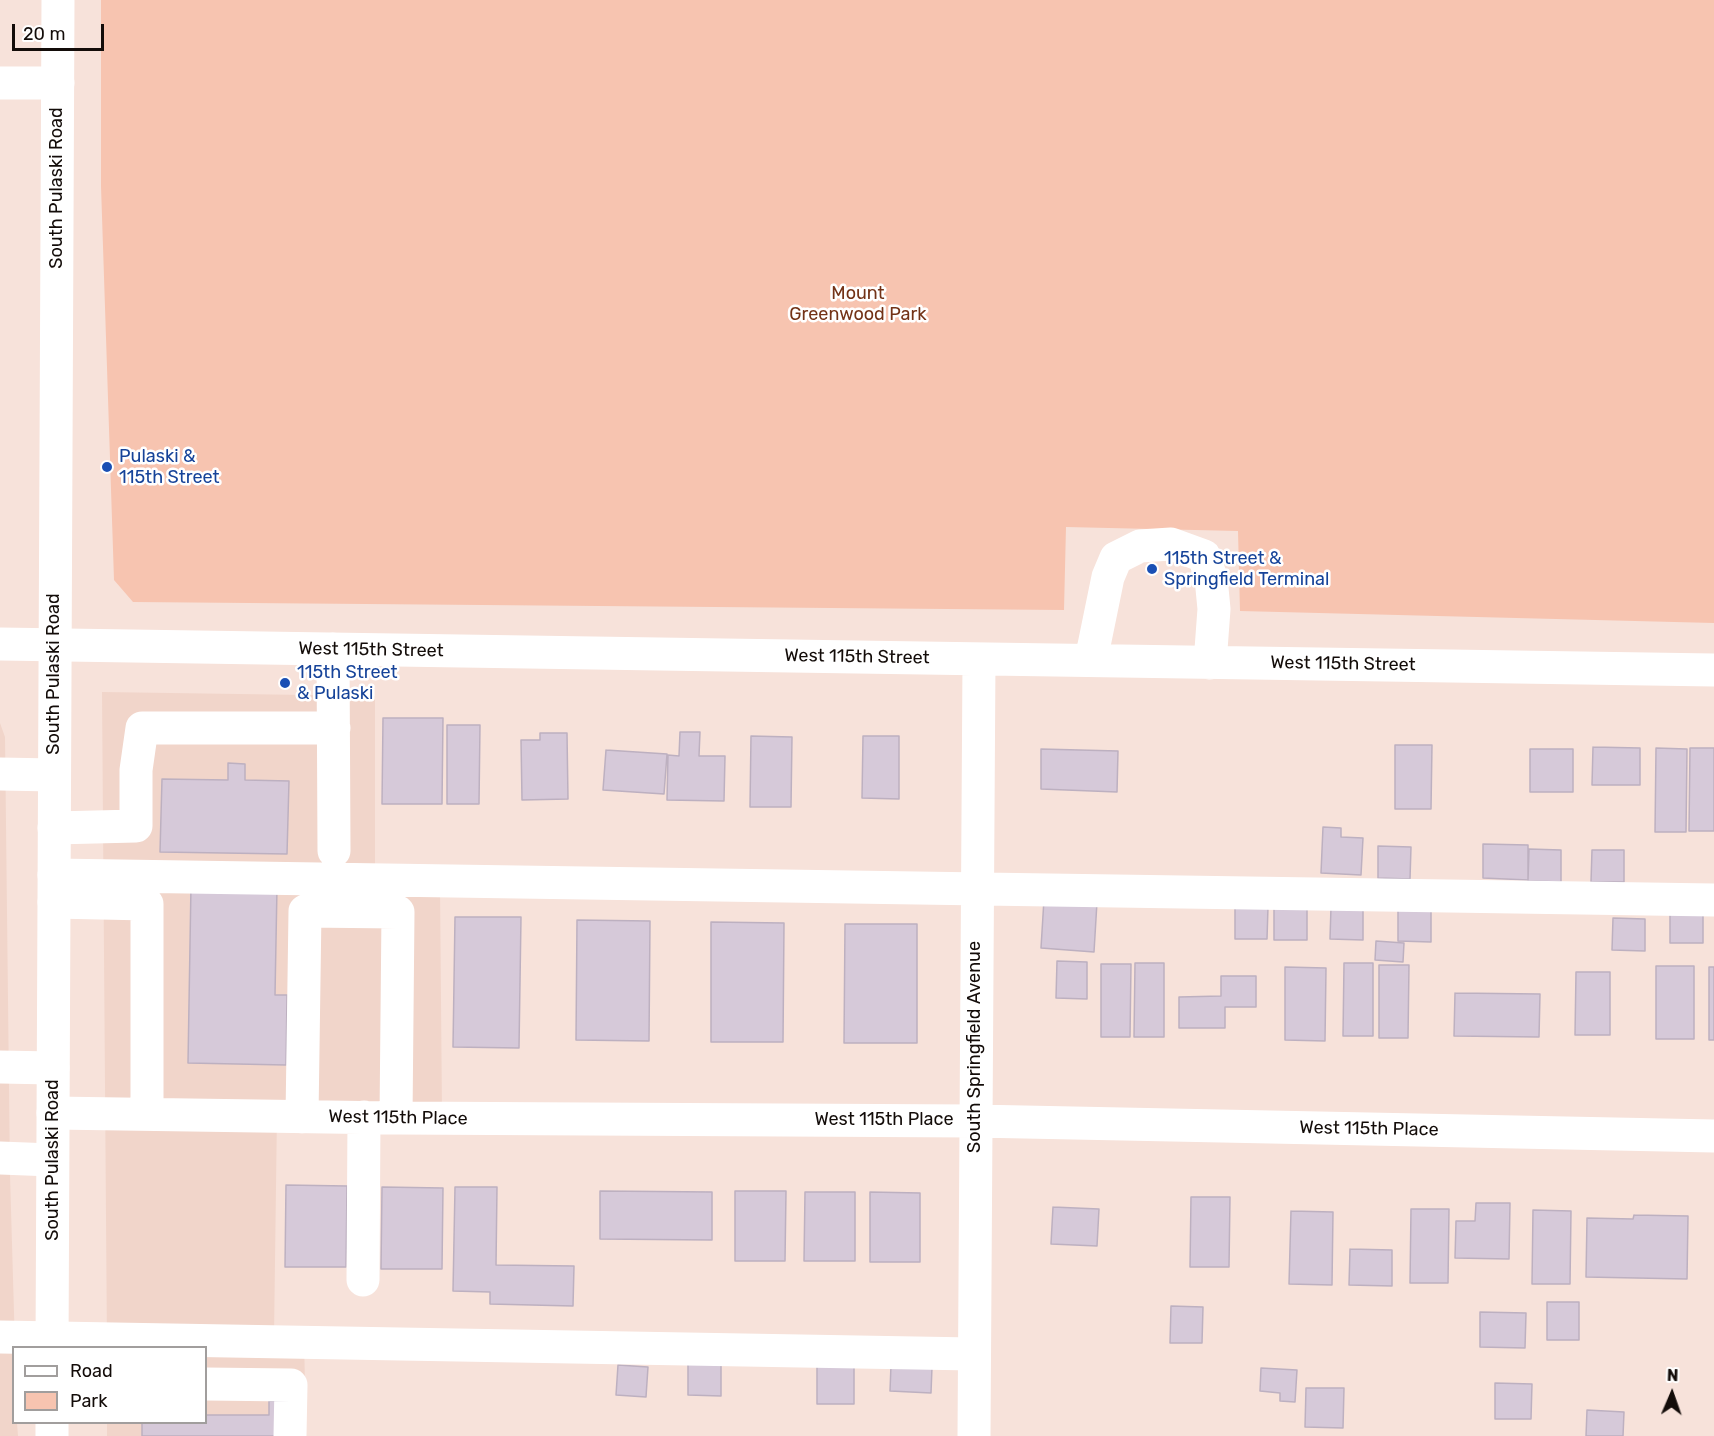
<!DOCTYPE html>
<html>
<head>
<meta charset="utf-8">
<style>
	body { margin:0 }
	#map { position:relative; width:1714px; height:1436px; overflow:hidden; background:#f7e2da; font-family:Rubik,sans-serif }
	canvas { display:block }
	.legend { position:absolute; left:12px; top:1346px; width:195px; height:78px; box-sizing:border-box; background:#fff; border:2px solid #a19e9d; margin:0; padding:8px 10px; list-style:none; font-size:18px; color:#130c09 }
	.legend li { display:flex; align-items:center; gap:12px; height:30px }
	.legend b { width:30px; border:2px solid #a19e9d }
	.north { position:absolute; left:1642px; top:1364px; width:60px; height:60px; -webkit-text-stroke:4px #fff; paint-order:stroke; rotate:2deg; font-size:16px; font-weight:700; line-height:24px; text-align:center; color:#130c09 }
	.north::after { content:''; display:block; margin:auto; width:21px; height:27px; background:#130c09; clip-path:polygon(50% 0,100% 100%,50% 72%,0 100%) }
	.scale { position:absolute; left:12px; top:24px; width:92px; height:27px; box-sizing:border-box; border:3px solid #130c09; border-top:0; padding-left:8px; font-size:18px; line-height:21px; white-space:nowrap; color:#130c09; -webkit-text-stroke:4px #fff; paint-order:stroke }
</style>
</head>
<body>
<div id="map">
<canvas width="1714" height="1436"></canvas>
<ul class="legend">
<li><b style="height:8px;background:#fff"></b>Road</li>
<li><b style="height:16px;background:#f7c4b0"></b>Park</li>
</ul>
<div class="north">N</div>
<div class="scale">20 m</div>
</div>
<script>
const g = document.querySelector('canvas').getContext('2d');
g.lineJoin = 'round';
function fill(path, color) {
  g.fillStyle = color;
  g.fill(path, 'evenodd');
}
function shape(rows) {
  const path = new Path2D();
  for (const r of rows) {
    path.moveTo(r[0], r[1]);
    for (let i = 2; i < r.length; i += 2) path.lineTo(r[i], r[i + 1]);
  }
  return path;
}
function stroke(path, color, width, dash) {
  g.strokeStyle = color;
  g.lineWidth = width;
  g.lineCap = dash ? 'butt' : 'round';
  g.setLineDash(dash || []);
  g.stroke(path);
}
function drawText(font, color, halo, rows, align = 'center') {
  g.font = font + ' Rubik,sans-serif';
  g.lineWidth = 5;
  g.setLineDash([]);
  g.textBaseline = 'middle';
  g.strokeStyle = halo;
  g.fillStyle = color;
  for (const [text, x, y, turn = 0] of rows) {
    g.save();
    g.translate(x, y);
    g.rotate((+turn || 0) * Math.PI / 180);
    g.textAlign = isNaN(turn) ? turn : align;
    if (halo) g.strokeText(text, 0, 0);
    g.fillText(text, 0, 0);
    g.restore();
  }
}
const built = shape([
	[102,692,375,696,375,886,440,886,442,1114,277,1112,274,1336,304,1337,306,1436,107,1436,107,1423,206,1422,206,1348,107,1347],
	[0,723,5,737,10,1175,15,1347,14,1348,14,1422,17,1423,18,1436,0,1436]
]);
const green = shape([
	[101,0,1714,0,1714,623,1240,611,1238,531,1066,527,1064,610,133,602,114,580,101,186]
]);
const building = shape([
	[383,718,443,718,442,804,382,804,383,718],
	[447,725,480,725,479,804,447,804,447,725],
	[680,732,700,732,699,756,725,756,724,801,667,800,668,755,679,756,680,732],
	[540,733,567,733,568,799,522,800,521,740,540,740,540,733],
	[751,736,792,737,791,807,750,807,751,736],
	[863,736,899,736,899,799,862,798,863,736],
	[1395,745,1432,745,1431,809,1395,809,1395,745],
	[1593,747,1640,748,1640,785,1592,785,1593,747],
	[1656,748,1687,749,1686,832,1655,832,1656,748],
	[1690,748,1714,748,1714,831,1689,831,1690,748],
	[1041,749,1118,751,1117,792,1041,789,1041,749],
	[1530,749,1573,749,1573,792,1530,792,1530,749],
	[606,750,667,754,664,794,603,790,606,750],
	[228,763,245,764,245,780,289,781,287,854,160,852,162,779,228,780,228,763],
	[1323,827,1341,828,1341,837,1363,838,1361,875,1321,873,1323,827],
	[1483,844,1528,845,1528,880,1483,878,1483,844],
	[1378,846,1411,847,1410,879,1378,878,1378,846],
	[1529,849,1561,850,1561,882,1528,881,1529,849],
	[1592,850,1624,850,1624,882,1591,882,1592,850],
	[191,885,277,887,275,995,287,995,286,1065,188,1063,191,885],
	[1044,899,1097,902,1094,952,1041,948,1044,899],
	[1235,907,1268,907,1267,939,1235,939,1235,907],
	[1331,907,1363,908,1363,940,1330,939,1331,907],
	[1274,908,1307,908,1307,940,1274,940,1274,908],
	[1398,909,1431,910,1431,942,1398,941,1398,909],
	[1670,911,1703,911,1703,943,1670,943,1670,911],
	[455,917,521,917,519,1048,453,1047,455,917],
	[1613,918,1645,919,1645,951,1612,950,1613,918],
	[577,920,650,921,649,1041,576,1040,577,920],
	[711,922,784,923,783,1042,711,1042,711,922],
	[845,924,917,924,917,1043,844,1043,845,924],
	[1376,941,1404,943,1403,962,1375,960,1376,941],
	[1057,961,1087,962,1087,999,1056,998,1057,961],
	[1135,963,1164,963,1164,1037,1134,1037,1135,963],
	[1344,963,1373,963,1373,1036,1343,1036,1344,963],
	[1101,964,1131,964,1130,1037,1101,1037,1101,964],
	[1379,965,1409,965,1408,1038,1379,1038,1379,965],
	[1656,966,1694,966,1694,1039,1656,1039,1656,966],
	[1285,967,1326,968,1325,1041,1285,1040,1285,967],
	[1709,967,1714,967,1714,1040,1709,1040,1709,967],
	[1576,972,1610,972,1610,1035,1575,1035,1576,972],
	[1221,976,1256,976,1256,1007,1225,1007,1225,1028,1179,1028,1179,997,1221,996,1221,976],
	[1455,993,1540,994,1539,1037,1454,1036,1455,993],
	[286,1185,347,1186,346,1267,285,1267,286,1185],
	[382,1187,443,1188,442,1269,381,1269,382,1187],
	[455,1187,497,1187,496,1265,574,1266,573,1306,490,1304,490,1292,453,1291,455,1187],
	[600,1191,712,1192,712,1240,600,1239,600,1191],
	[735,1191,786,1191,785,1261,735,1261,735,1191],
	[805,1192,855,1192,855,1261,804,1261,805,1192],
	[870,1192,920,1193,920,1262,870,1262,870,1192],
	[1191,1197,1230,1197,1229,1267,1190,1267,1191,1197],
	[1476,1203,1510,1203,1509,1259,1455,1258,1456,1221,1475,1221,1476,1203],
	[1053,1207,1099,1209,1097,1246,1051,1244,1053,1207],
	[1411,1209,1449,1209,1448,1283,1410,1283,1411,1209],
	[1533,1210,1571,1211,1570,1284,1532,1284,1533,1210],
	[1291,1211,1333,1212,1332,1285,1289,1284,1291,1211],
	[1634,1215,1688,1216,1687,1279,1586,1277,1587,1218,1633,1219,1634,1215],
	[1350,1249,1392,1250,1392,1286,1349,1285,1350,1249],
	[1547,1302,1579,1302,1579,1340,1547,1340,1547,1302],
	[1171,1306,1203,1307,1202,1343,1170,1343,1171,1306],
	[1480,1312,1526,1313,1525,1348,1480,1347,1480,1312],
	[688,1362,721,1362,721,1396,688,1395,688,1362],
	[618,1365,648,1367,646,1397,616,1395,618,1365],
	[891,1365,932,1367,931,1393,890,1391,891,1365],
	[817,1366,854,1367,854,1404,817,1404,817,1366],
	[1261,1368,1297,1370,1295,1402,1280,1401,1280,1393,1260,1391,1261,1368],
	[1495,1383,1532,1384,1531,1419,1495,1419,1495,1383],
	[1306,1388,1344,1388,1343,1428,1305,1427,1306,1388],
	[269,1401,292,1401,291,1436,142,1436,142,1422,206,1422,206,1415,269,1415,269,1401],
	[1587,1410,1624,1412,1623,1436,1586,1436,1587,1410]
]);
const minor = shape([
	[0,83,58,83],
	[0,644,1714,670],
	[333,649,334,851],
	[1091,660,1108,577,1116,558,1140,546,1171,544,1204,556,1211,578,1214,609,1210,663],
	[0,774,54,775],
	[54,828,136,826,136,770,142,728,334,728],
	[54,875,1714,900],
	[54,902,147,904,147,1114],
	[0,1067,53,1068],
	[53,1113,396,1118,975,1121,1714,1136],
	[302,1117,305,911,398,912,396,1118],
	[0,1158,52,1160],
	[363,1280,364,1117],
	[0,1337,973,1354],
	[206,1384,291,1385,290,1436],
	[974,1436,979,659]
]);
const major = shape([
	[52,1348,58,0],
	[52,1436,52,1422]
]);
const markers = [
	[107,467,6,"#1a4fb4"],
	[1152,569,6,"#1a4fb4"],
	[285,683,6,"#1a4fb4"]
];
const streetNames = [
	["South Pulaski Road",57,188,-90],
	["West 115th Street",371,650,1],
	["West 115th Street",857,657,1],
	["West 115th Street",1343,664,1],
	["South Pulaski Road",54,674,-90],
	["South Springfield Avenue",975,1047,-90],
	["West 115th Place",398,1118,1],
	["West 115th Place",884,1120],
	["West 115th Place",1369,1129,1],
	["South Pulaski Road",53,1160,-90]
];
const parkNames = [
	["Mount",858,294],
	["Greenwood Park",858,315]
];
const transitNames = [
	["Pulaski &",119,457],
	["115th Street",119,478],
	["115th Street &",1164,559],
	["Springfield Terminal",1164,580],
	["115th Street",297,673],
	["& Pulaski",297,694]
];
fill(built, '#f1d5ca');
fill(green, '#f7c4b0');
fill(building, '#d6c9d9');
stroke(building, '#bdb0c0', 1.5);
stroke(minor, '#fff', 33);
stroke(major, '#fff', 33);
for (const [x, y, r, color] of markers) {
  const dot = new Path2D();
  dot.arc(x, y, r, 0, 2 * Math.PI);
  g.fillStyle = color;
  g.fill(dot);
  stroke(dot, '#fff', 2);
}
drawText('18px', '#130c09', '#fff', streetNames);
drawText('18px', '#733317', '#fff', parkNames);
drawText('18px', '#164399', '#fff', transitNames, 'left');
</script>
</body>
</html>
